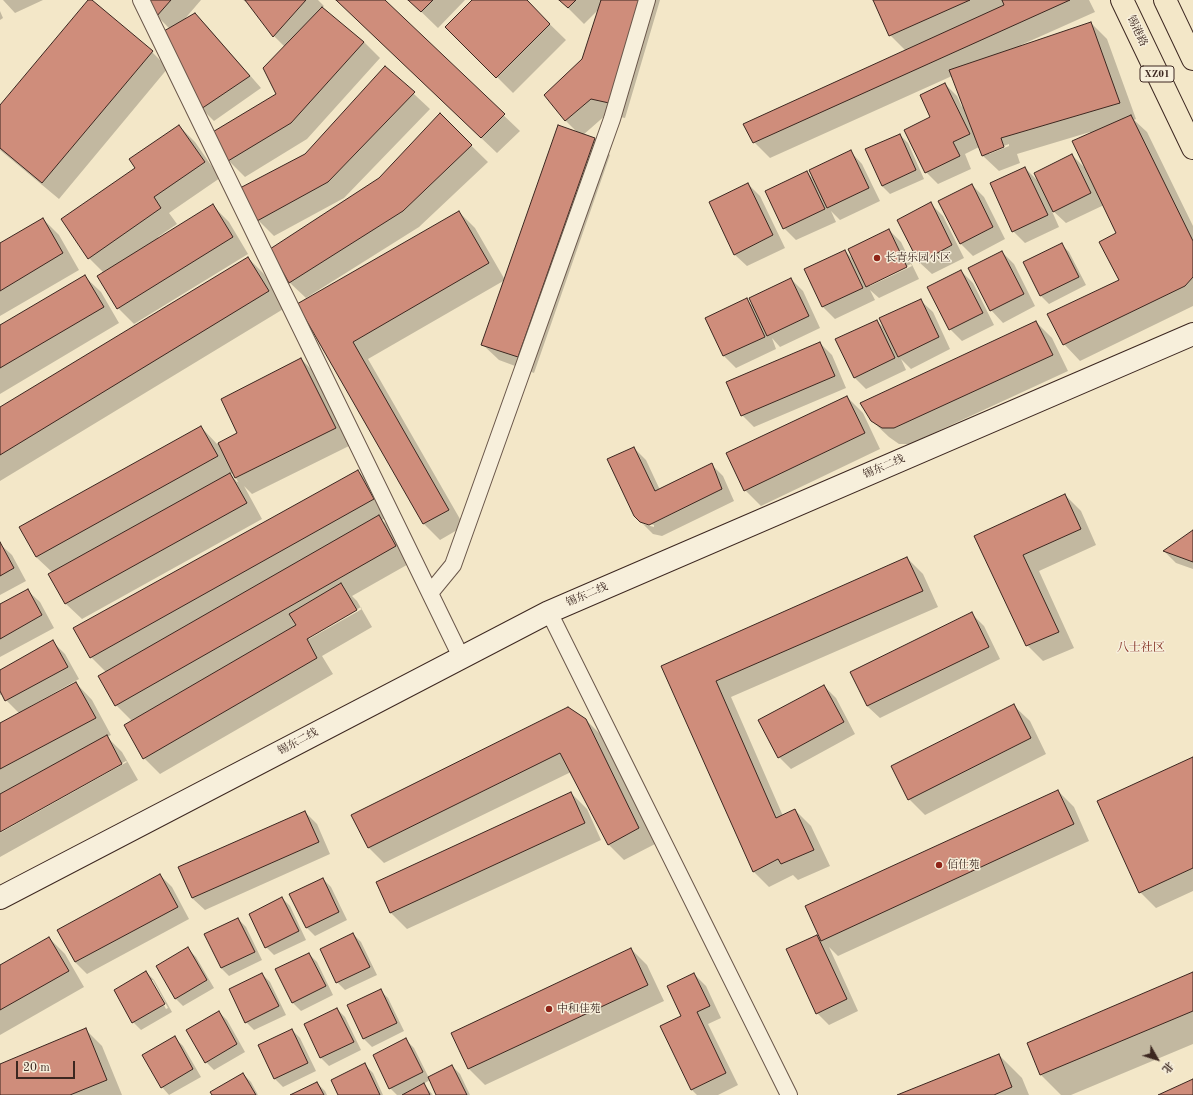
<!DOCTYPE html>
<html>
<head>
<meta charset="utf-8">
<style>
	body { margin:0 }
	#map { position:relative; width:1193px; height:1095px; overflow:hidden; background:#f3e7c8; font-family:"Old Standard TT","Noto Serif SC",serif }
	canvas { display:block }
	.north { position:absolute; left:1137px; top:1039px; width:40px; height:40px; -webkit-text-stroke:3px #f7efdb; paint-order:stroke; rotate:129deg; font-size:11px; font-weight:700; line-height:16px; text-align:center; color:#3c2720 }
	.north::after { content:''; display:block; margin:auto; width:14px; height:18px; background:#3c2720; clip-path:polygon(50% 0,100% 100%,50% 72%,0 100%) }
	.scale { position:absolute; left:16px; top:1061px; width:59px; height:18px; box-sizing:border-box; border:2px solid #3c2720; border-top:0; padding-left:5px; font-size:12px; line-height:14px; white-space:nowrap; color:#3c2720; -webkit-text-stroke:3px #f7efdb; paint-order:stroke }
</style>
</head>
<body>
<div id="map">
<canvas width="1193" height="1095"></canvas>
<div class="north">北</div>
<div class="scale">20 m</div>
</div>
<script>
const g = document.querySelector('canvas').getContext('2d');
g.lineJoin = 'round';
function fill(path, color) {
  g.fillStyle = color;
  g.fill(path, 'evenodd');
}
function shape(rows) {
  const path = new Path2D();
  for (const r of rows) {
    path.moveTo(r[0], r[1]);
    for (let i = 2; i < r.length; i += 2) path.lineTo(r[i], r[i + 1]);
  }
  return path;
}
function stroke(path, color, width, dash) {
  g.strokeStyle = color;
  g.lineWidth = width;
  g.lineCap = dash ? 'butt' : 'round';
  g.setLineDash(dash || []);
  g.stroke(path);
}
function drawText(font, color, halo, rows, align = 'center') {
  g.font = font + ' "Old Standard TT","Noto Serif SC",serif';
  g.lineWidth = 3;
  g.setLineDash([]);
  g.textBaseline = 'middle';
  g.strokeStyle = halo;
  g.fillStyle = color;
  for (const [text, x, y, turn = 0] of rows) {
    g.save();
    g.translate(x, y);
    g.rotate((+turn || 0) * Math.PI / 180);
    g.textAlign = isNaN(turn) ? turn : align;
    if (halo) g.strokeText(text, 0, 0);
    g.fillText(text, 0, 0);
    g.restore();
  }
}
const shadow = shape([
	[3,0,43,0,15,13],
	[89,0,152,52,168,68,59,199,0,150,0,107],
	[150,0,201,0,183,21,195,14,207,26,261,88,214,121,202,109,170,29,157,16],
	[243,0,318,0,324,6,322,8,364,42,380,58,307,139,245,177,228,160,278,94,285,47,274,36,247,1,246,2],
	[336,0,383,0,520,131,497,153],
	[409,0,465,0,438,28],
	[473,0,525,0,566,40,513,93,447,27],
	[560,0,660,0,625,118,607,114,583,135,594,139,610,155,534,373,499,360,482,344,578,133,565,120,600,8,584,24],
	[875,0,1089,0,1095,12,1021,45,1022,46,1091,23,1107,39,1136,119,1134,120,1147,132,1193,226,1193,306,1080,361,1064,344,1120,281,1117,233,1104,205,1066,223,1051,209,1059,227,1025,243,1013,231,1025,168,1039,182,1072,155,1087,170,1090,132,1017,154,1020,163,999,171,982,155,979,147,965,154,971,169,938,184,926,172,931,118,945,84,957,96,962,107,963,106,952,76,770,158,754,142,906,51,890,35],
	[1009,144,1009,146,989,154,989,152],
	[0,11,3,18,0,20],
	[385,67,430,109,344,198,274,236,258,220,306,155],
	[440,115,488,162,419,227,306,298,289,282,380,179],
	[179,126,195,142,220,178,169,213,177,224,158,237,159,239,213,206,229,222,248,254,134,324,118,308,104,273,89,258,136,169],
	[900,135,908,143,924,179,890,194,882,186],
	[850,151,862,164,880,201,840,220,831,211,836,222,796,240,784,228,807,172,815,181],
	[748,184,760,196,785,248,747,266,734,254],
	[972,185,984,197,1005,239,973,256,960,243],
	[931,204,943,216,964,258,932,274,919,262],
	[459,212,475,228,505,280,368,359,464,526,440,540,424,524,299,305],
	[43,219,59,235,79,270,0,316,0,244],
	[889,230,901,242,919,279,879,298,870,290,875,300,835,319,823,307,805,270,845,251,854,260],
	[911,264,912,266,870,286,870,284],
	[1061,244,1069,252,1086,285,1049,304,1041,296,1025,263],
	[1002,252,1014,264,1035,306,1003,323,991,310],
	[248,258,264,274,285,308,0,481,0,408],
	[961,271,973,283,994,325,962,341,950,329],
	[84,276,101,292,119,323,0,394,0,326],
	[791,279,803,291,820,328,780,347,772,338,776,349,736,368,724,356,707,319,746,299,755,308],
	[920,300,933,312,950,349,911,369,901,359,906,370,866,389,854,377,877,321,886,330],
	[1036,322,1052,338,1068,371,910,444,899,444,889,437,872,421],
	[820,343,832,355,846,388,754,427,742,415],
	[301,359,317,375,351,445,252,494,244,486,262,519,82,619,65,603,52,572,36,557,201,427,217,444,239,434],
	[233,473,238,482,237,482,230,474],
	[847,397,863,413,880,449,761,506,745,490],
	[634,448,646,460,660,490,711,464,723,476,734,501,662,536,653,534,643,524,654,527,654,525,643,522,643,524,635,515],
	[358,471,374,487,390,516,382,520,395,532,412,562,352,596,357,601,372,627,322,656,333,674,160,774,144,758,132,721,116,705,106,672,91,657],
	[361,607,362,609,309,639,309,637],
	[1065,495,1081,511,1096,545,1039,571,1074,648,1043,661,1027,645,975,536],
	[1193,531,1193,569,1176,563,1164,551],
	[0,544,12,555,26,581,0,595],
	[907,558,923,574,938,607,731,697,783,816,795,810,811,826,830,866,798,880,793,875,769,887,753,871,662,666],
	[27,590,40,602,54,628,0,657,0,605],
	[972,614,984,626,1000,659,880,718,867,706],
	[53,642,65,654,79,679,31,706,32,707,76,683,92,700,111,735,107,737,122,752,138,780,0,857,0,833,127,762,126,761,0,831,0,724,20,714,6,700,2,694,0,695,0,671],
	[824,686,836,698,855,734,791,769,779,757],
	[1013,705,1030,721,1046,754,925,815,909,799],
	[585,719,602,736,655,844,624,860,608,844,571,772,384,863,368,847],
	[1193,758,1193,891,1156,908,1140,892],
	[1058,791,1074,807,1089,841,838,956,829,947,858,1011,829,1025,817,1013,817,936,822,941,806,907],
	[571,793,587,809,601,840,407,929,391,913,377,882],
	[305,812,317,824,330,854,205,910,192,898],
	[160,875,172,887,189,919,87,974,75,962],
	[323,879,331,887,347,920,315,936,307,928,291,895],
	[282,898,290,906,306,940,274,955,266,947],
	[238,919,246,927,262,960,229,976,221,968],
	[353,934,361,942,377,975,345,990,337,982],
	[49,938,65,954,84,987,0,1035,0,966],
	[188,949,196,957,214,988,183,1006,175,998],
	[631,949,647,965,664,1001,485,1085,469,1069],
	[309,954,317,962,333,995,301,1011,293,1003,277,970],
	[146,972,154,980,172,1012,141,1030,133,1022],
	[150,980,153,980,168,1008,166,1009],
	[1193,973,1193,1044,1071,1095,1061,1095,1041,1075],
	[262,974,270,982,286,1015,254,1030,246,1022],
	[694,974,706,986,721,1018,708,1024,738,1085,718,1095,697,1095,692,1090,683,1016],
	[380,990,388,998,404,1031,372,1047,364,1039,348,1006],
	[337,1009,345,1017,361,1050,329,1066,321,1058],
	[219,1012,227,1020,245,1052,214,1070,206,1062],
	[86,1030,102,1046,122,1095,0,1095,0,1065],
	[292,1030,300,1038,316,1071,283,1087,275,1079,259,1046],
	[175,1038,183,1046,201,1077,169,1095,162,1087],
	[406,1040,414,1048,429,1078,452,1066,460,1074,470,1095,437,1095,430,1080,423,1084,433,1095,397,1095,390,1088],
	[999,1055,1022,1078,1029,1095,900,1095],
	[365,1065,373,1073,383,1095,340,1095],
	[243,1074,251,1082,258,1095,214,1095],
	[317,1083,325,1091,327,1095,292,1095]
]);
const building = shape([
	[88,0,92,0,153,51,42,183,0,148,0,105,88,0],
	[149,0,171,0,156,17,149,0],
	[245,0,306,0,273,37,245,0],
	[336,0,385,0,505,114,481,138,336,0],
	[408,0,433,0,421,12,408,0],
	[472,0,527,0,550,24,496,78,445,27,472,0],
	[559,0,576,0,568,8,559,0],
	[601,0,639,0,609,103,591,99,565,121,544,95,582,59,601,0],
	[873,0,970,0,889,36,873,0],
	[1002,0,1070,0,753,143,743,124,1004,5,1002,0],
	[322,7,364,42,291,123,228,161,211,133,276,94,263,68,322,7],
	[195,13,250,76,201,109,164,31,195,13],
	[1091,22,1120,103,1001,138,1004,147,982,156,949,70,1091,22],
	[385,66,415,92,328,182,257,221,240,188,305,154,385,66],
	[945,83,970,134,953,142,960,156,925,173,904,130,930,117,920,95,945,83],
	[440,113,472,145,403,211,289,283,270,249,379,178,440,113],
	[1131,115,1193,241,1193,277,1185,286,1063,345,1047,314,1119,280,1099,242,1116,233,1072,141,1131,115],
	[179,125,205,162,154,197,161,208,88,259,61,219,135,168,129,159,179,125],
	[558,125,595,138,518,357,481,345,558,125],
	[900,134,916,170,882,186,865,149,900,134],
	[851,150,869,188,827,208,809,170,851,150],
	[1072,154,1091,193,1053,212,1034,173,1072,154],
	[1025,167,1048,215,1012,232,990,183,1025,167],
	[807,171,825,209,783,229,765,191,807,171],
	[748,183,773,235,734,255,709,202,748,183],
	[972,184,993,227,960,244,938,201,972,184],
	[931,202,952,245,919,263,897,220,931,202],
	[213,204,233,237,117,309,97,276,213,204],
	[459,211,489,263,353,342,449,510,423,524,297,304,459,211],
	[43,218,63,253,0,291,0,243,43,218],
	[889,229,907,267,866,287,848,249,889,229],
	[1062,243,1079,277,1040,296,1023,262,1062,243],
	[845,250,863,288,822,307,804,269,845,250],
	[1002,251,1024,294,990,311,968,268,1002,251],
	[248,257,269,291,0,455,0,407,248,257],
	[961,270,983,313,949,330,927,287,961,270],
	[85,275,104,307,0,368,0,325,85,275],
	[791,278,809,316,767,336,749,298,791,278],
	[747,298,765,337,723,356,705,318,747,298],
	[921,299,939,337,898,357,879,318,921,299],
	[877,320,895,358,854,378,835,339,877,320],
	[1036,321,1053,355,894,428,882,428,871,421,860,403,1036,321],
	[820,342,835,376,741,416,726,382,820,342],
	[301,358,336,428,235,478,218,443,237,433,221,399,301,358],
	[847,396,865,433,744,491,726,453,847,396],
	[201,426,218,456,36,557,19,527,201,426],
	[634,447,655,491,712,463,722,489,649,525,640,522,634,516,607,459,634,447],
	[358,470,374,499,90,658,73,628,358,470],
	[230,473,247,503,65,604,48,574,230,473],
	[1065,494,1081,529,1023,555,1059,632,1026,646,974,536,1065,494],
	[379,515,396,546,115,706,98,676,379,515],
	[1193,530,1193,562,1163,551,1193,530],
	[0,542,14,568,0,576,0,542],
	[907,557,923,591,716,681,776,818,795,809,814,850,781,864,778,859,753,872,661,666,907,557],
	[341,583,357,610,307,639,317,658,143,759,124,725,296,625,289,614,341,583],
	[28,589,42,615,0,639,0,604,28,589],
	[972,612,989,647,867,706,850,672,972,612],
	[53,640,68,667,5,701,0,691,0,670,53,640],
	[76,682,96,718,0,769,0,723,76,682],
	[824,685,844,722,778,758,758,720,824,685],
	[1014,704,1031,738,908,800,891,766,1014,704],
	[568,707,586,719,639,828,608,845,560,753,368,848,351,815,568,707],
	[107,735,122,764,0,832,0,794,107,735],
	[1193,757,1193,868,1139,893,1097,801,1193,757],
	[1058,790,1074,824,821,941,805,906,1058,790],
	[571,792,585,823,390,913,376,882,571,792],
	[305,811,319,842,192,898,178,867,305,811],
	[160,874,178,907,75,962,57,930,160,874],
	[323,878,339,912,306,928,289,894,323,878],
	[282,897,299,931,265,948,249,914,282,897],
	[238,918,255,952,221,968,204,934,238,918],
	[353,933,370,967,336,983,320,949,353,933],
	[817,935,847,999,816,1014,786,949,817,935],
	[49,937,69,971,0,1010,0,965,49,937],
	[188,947,207,980,175,999,156,966,188,947],
	[631,948,648,985,468,1069,451,1033,631,948],
	[309,953,326,986,292,1003,275,969,309,953],
	[146,971,165,1004,132,1023,114,990,146,971],
	[1193,972,1193,1011,1040,1075,1027,1043,1193,972],
	[262,973,279,1006,245,1023,229,989,262,973],
	[694,973,710,1006,697,1012,726,1073,691,1090,660,1026,681,1016,667,986,694,973],
	[381,989,397,1023,363,1039,347,1005,381,989],
	[337,1008,354,1042,320,1058,304,1024,337,1008],
	[219,1011,237,1044,205,1063,186,1030,219,1011],
	[86,1028,107,1080,70,1095,0,1095,0,1064,86,1028],
	[292,1029,308,1063,274,1079,258,1045,292,1029],
	[175,1036,193,1069,161,1088,142,1055,175,1036],
	[406,1038,423,1072,389,1089,373,1055,406,1038],
	[999,1054,1012,1087,994,1095,897,1095,999,1054],
	[365,1063,380,1095,338,1095,331,1080,365,1063],
	[452,1065,467,1095,436,1095,428,1077,452,1065],
	[243,1073,256,1095,212,1095,210,1092,243,1073],
	[1193,1079,1193,1095,1158,1095,1193,1079],
	[317,1082,324,1095,290,1095,317,1082],
	[424,1083,430,1095,402,1095,424,1083]
]);
const minor = shape([
	[141,0,461,657],
	[430,593,453,565,612,119,647,0],
	[549,612,789,1095]
]);
const secondary = shape([
	[0,898,549,612,1193,334]
]);
const primary = shape([
	[1122,0,1193,148],
	[1165,0,1193,59]
]);
const markers = [
	[877,258,4,"#8f2418"],
	[939,865,4,"#8f2418"],
	[549,1009,4,"#8f2418"]
];
const shields = [
	[1157,74,34]
];
const shieldNames = [
	["XZ01",1157,74]
];
const streetNames = [
	["锡港路",1137,31,64],
	["锡东二线",884,467,-23],
	["锡东二线",587,595,-23],
	["锡东二线",298,742,-28]
];
const poiNames = [
	["长青乐园小区",885,258],
	["佰仕苑",947,865],
	["中和佳苑",557,1009]
];
const neighbourhoodNames = [
	["八士社区",1141,648]
];
fill(shadow, '#0003');
fill(building, '#cf8d7b');
stroke(building, '#3c2720', 1);
stroke(minor, '#6a574a', 18);
stroke(secondary, '#3c2720', 24);
stroke(primary, '#3c2720', 24);
stroke(minor, '#f7efdb', 16);
stroke(secondary, '#f7efdb', 22);
stroke(primary, '#f3e7c8', 22);
for (const [x, y, r, color] of markers) {
  const dot = new Path2D();
  dot.arc(x, y, r, 0, 2 * Math.PI);
  g.fillStyle = color;
  g.fill(dot);
  stroke(dot, '#f7efdb', 1.5);
}
for (const [x, y, w] of shields) {
  const box = new Path2D();
  box.roundRect(x - w / 2, y - 8, w, 16, 3);
  g.fillStyle = '#f7efdb';
  g.fill(box);
  stroke(box, '#3c2720', 1);
}
drawText('bold 10px', '#3c2720', null, shieldNames);
drawText('11px', '#3c2720', '#f7efdb', streetNames);
drawText('11px', '#3c2720', '#f7efdb', poiNames, 'left');
drawText('12px', '#7a1f14', '#f7efdb', neighbourhoodNames);
</script>
</body>
</html>
